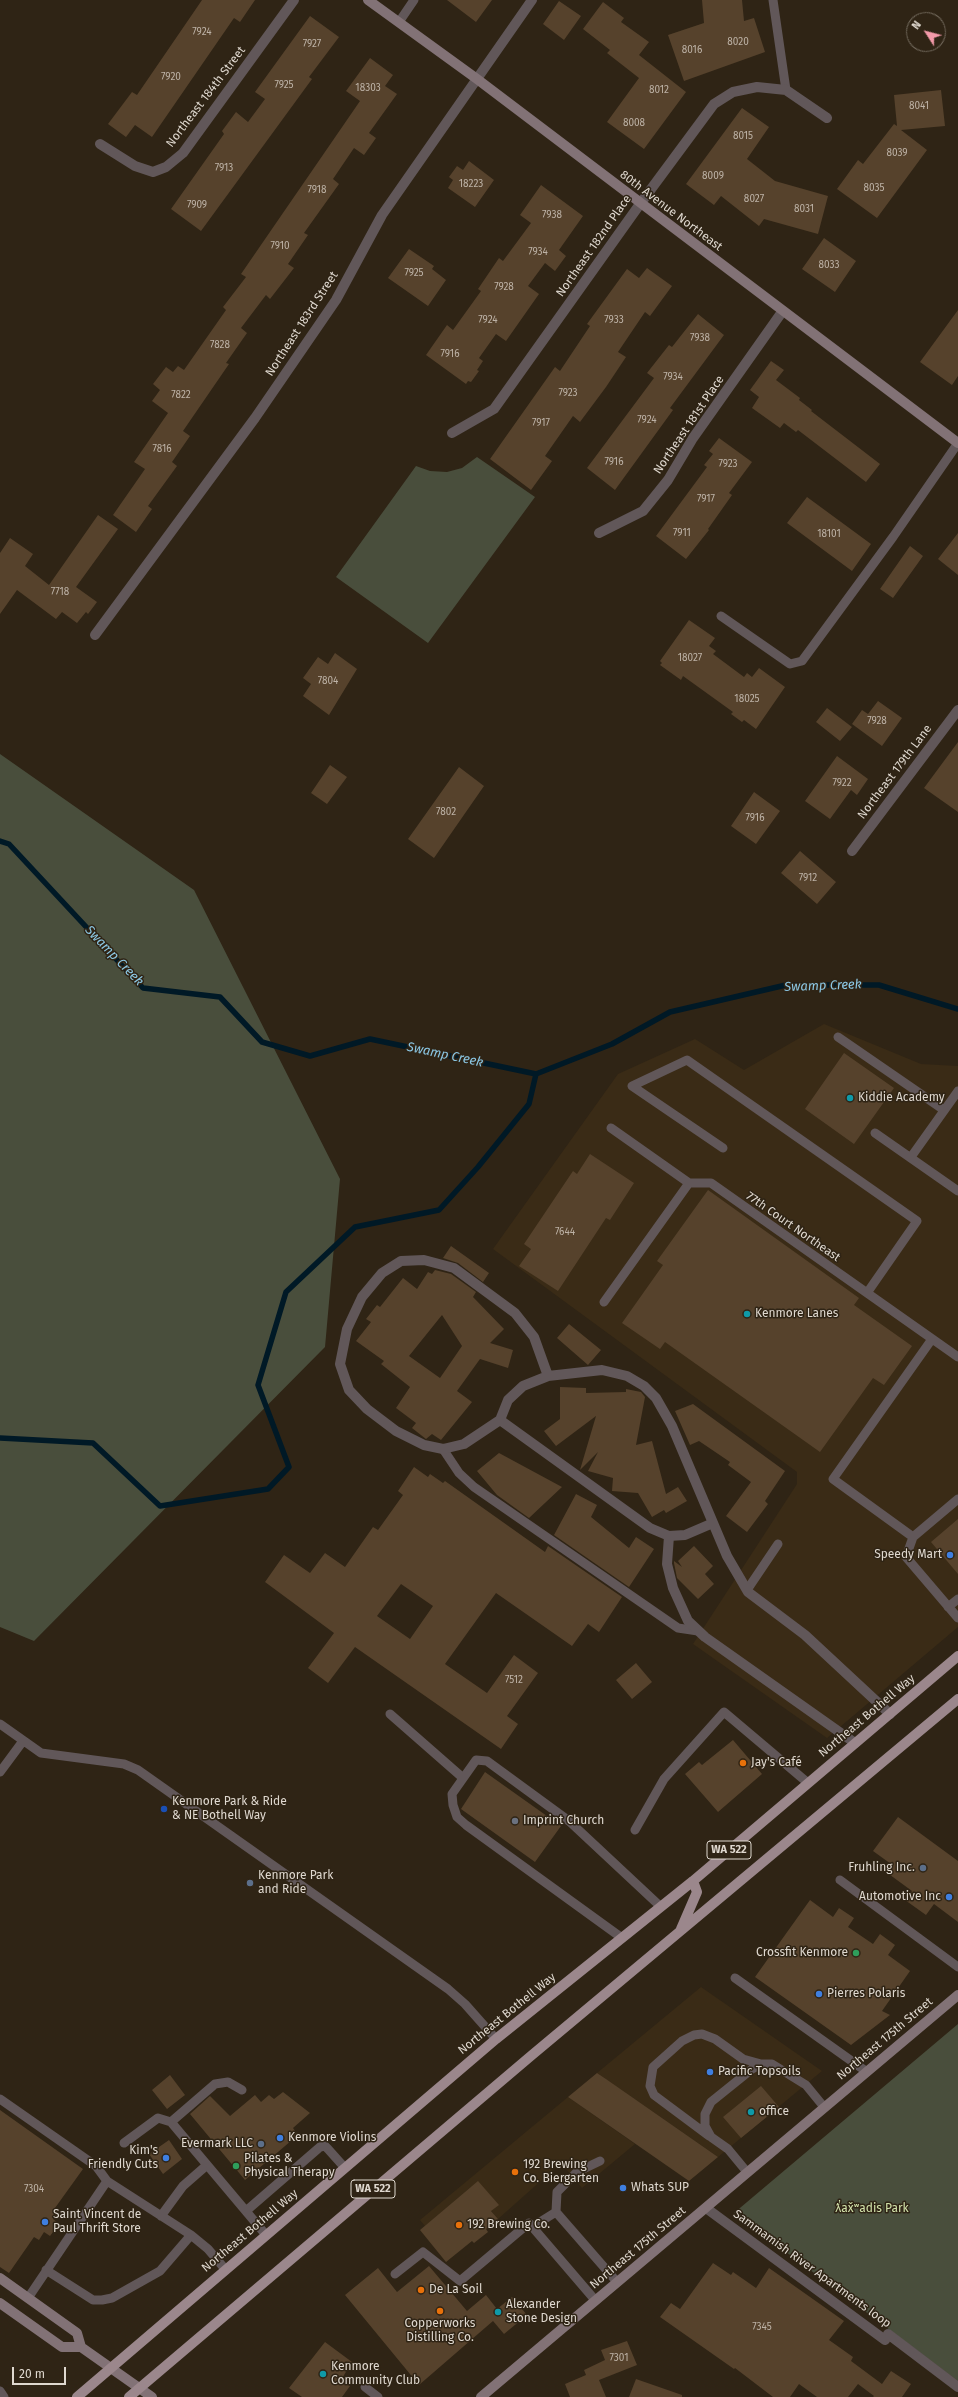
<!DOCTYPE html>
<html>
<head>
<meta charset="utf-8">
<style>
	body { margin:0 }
	#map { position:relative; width:958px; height:2397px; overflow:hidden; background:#2f2415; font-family:"Fira Sans",sans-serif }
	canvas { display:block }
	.north { position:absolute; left:906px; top:12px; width:40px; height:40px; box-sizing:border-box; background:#2f2415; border:1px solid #756c5f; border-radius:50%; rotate:306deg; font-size:11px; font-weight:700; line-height:16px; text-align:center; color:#dfd8cf }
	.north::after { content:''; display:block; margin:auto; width:14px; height:18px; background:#f39aa9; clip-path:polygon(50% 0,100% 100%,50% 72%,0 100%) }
	.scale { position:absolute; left:12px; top:2367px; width:54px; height:18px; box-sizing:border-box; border:2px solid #dfd8cf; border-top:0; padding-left:5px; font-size:12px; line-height:14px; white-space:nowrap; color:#dfd8cf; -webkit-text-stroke:3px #2f2415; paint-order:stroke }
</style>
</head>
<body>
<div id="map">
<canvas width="958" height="2397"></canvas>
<div class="north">N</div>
<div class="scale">20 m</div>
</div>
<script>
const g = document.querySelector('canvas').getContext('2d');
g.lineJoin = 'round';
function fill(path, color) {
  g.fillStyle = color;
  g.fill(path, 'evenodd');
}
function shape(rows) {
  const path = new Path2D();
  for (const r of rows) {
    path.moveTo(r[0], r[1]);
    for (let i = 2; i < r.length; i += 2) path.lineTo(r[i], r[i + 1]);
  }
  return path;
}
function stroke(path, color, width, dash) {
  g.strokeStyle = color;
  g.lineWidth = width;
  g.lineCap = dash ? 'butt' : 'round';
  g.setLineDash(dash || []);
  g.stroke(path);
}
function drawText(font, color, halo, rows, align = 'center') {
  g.font = font + ' "Fira Sans",sans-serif';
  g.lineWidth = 3;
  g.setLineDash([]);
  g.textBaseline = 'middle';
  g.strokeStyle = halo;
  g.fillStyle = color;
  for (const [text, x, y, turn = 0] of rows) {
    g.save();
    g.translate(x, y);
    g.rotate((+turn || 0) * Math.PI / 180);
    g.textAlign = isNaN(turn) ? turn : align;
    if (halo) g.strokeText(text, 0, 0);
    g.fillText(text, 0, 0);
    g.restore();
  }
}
const built = shape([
	[824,1024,921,1064,958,1066,958,1627,827,1738,693,1644,797,1484,797,1472,493,1249,618,1074,695,1039,744,1070],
	[701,1987,822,2071,718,2157,597,2073],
	[568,2097,635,2144,582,2188,561,2163,498,2219,471,2187,425,2226,420,2220]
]);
const green = shape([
	[477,457,535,497,428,643,336,577,416,466,430,471,447,472,462,468],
	[0,754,194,890,340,1179,325,1347,34,1641,0,1627],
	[958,2024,958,2381,734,2213]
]);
const stream = shape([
	[0,841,9,844,143,988,220,997,262,1042,310,1056,370,1039,536,1074,612,1044,670,1012,786,985,879,985,958,1009],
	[0,1438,93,1443,160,1506,268,1489,289,1467,258,1385,286,1292,355,1227,439,1210,478,1167,529,1104,536,1074]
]);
const building = shape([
	[202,0,255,0,240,22,234,18,152,137,135,125,126,137,108,124,132,92,137,95],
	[447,0,492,0,476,22],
	[702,0,742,0,744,21,754,18,765,52,684,81,668,35,704,23],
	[559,1,581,16,564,40,543,24],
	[603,2,624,18,621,22,649,42,639,55,686,92,644,149,607,122,639,78,607,53,610,50,583,29],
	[310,16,339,37,309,77,312,79,201,231,171,209,224,134,222,131,236,112,248,122,265,99,255,92],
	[370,58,393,75,385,86,397,94,369,133,376,138,364,155,354,148,333,179,339,184,304,233,308,235,288,264,294,268,270,299,266,295,241,328,247,333,226,363,229,364,183,431,190,436,172,462,177,466,148,506,152,509,136,532,113,515,145,469,134,462,168,413,152,401,160,390,153,384,166,367,173,372,178,366,184,370,226,310,223,307,246,277,241,274,360,101,346,91],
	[941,90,945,126,901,130,927,150,877,218,837,189,858,160,863,164,894,124,897,126,894,95],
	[742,108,769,127,747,159,775,181,828,196,818,234,764,219,759,226,721,196,714,205,686,184],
	[469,161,494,180,475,207,448,188,453,180,449,177,457,166,463,170],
	[541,185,583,216,559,250,566,256,555,271,545,263,528,286,539,294,506,341,496,334,479,358,483,361,477,370,479,371,471,382,468,381,466,384,426,355,447,325,453,330,481,291,478,289,499,258,503,261,531,223,520,215],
	[824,238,856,261,835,292,802,269],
	[409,249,434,266,432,269,446,280,428,306,388,278],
	[647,268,672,286,650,316,645,312,618,352,626,357,606,387,580,422,573,416,545,456,552,461,531,490,490,459,555,367,560,371,590,326,587,324,627,269,639,278],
	[958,310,958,376,952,385,920,362],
	[698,314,724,335,670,408,673,410,615,490,587,468,654,378,647,373,669,345,672,347],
	[771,361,784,370,776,380,800,398,799,400,812,410,811,411,880,464,866,482,798,430,796,432,784,423,780,428,752,408,759,397,750,390],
	[719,438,752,462,729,493,732,495,708,529,709,530,686,559,656,536,707,467,704,465,713,454,709,451],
	[807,497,871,544,852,571,787,523],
	[98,515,118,529,76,587,97,602,88,614,86,612,77,623,62,612,56,619,17,590,0,614,0,553,10,538,33,554,25,566,49,585],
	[958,533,958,575,938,559],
	[910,546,923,556,893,598,880,589],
	[689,620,715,638,709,646,716,651,713,654,744,677,747,673,752,677,759,668,785,687,756,729,744,720,742,722,731,714,733,712,683,676,681,680,660,665,662,663,660,661],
	[335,653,357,669,329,715,303,696,311,684,303,678,318,657,328,664],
	[878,701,902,718,882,746,852,724,862,710,868,714],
	[827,708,852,727,840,741,816,722],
	[958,742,958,812,924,788],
	[837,756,868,779,857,795,851,790,830,819,805,801],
	[330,765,347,777,327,804,311,793],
	[459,767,484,786,434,858,408,839],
	[754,792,780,811,756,844,731,826],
	[800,851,836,882,817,904,781,873],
	[844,1053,894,1088,854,1144,805,1109],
	[590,1154,634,1183,610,1220,606,1218,558,1291,519,1266,531,1249,524,1244,573,1171,577,1174],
	[708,1190,859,1298,854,1305,912,1346,884,1385,873,1378,820,1452,665,1342,660,1349,622,1323,663,1265,657,1261],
	[451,1246,489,1273,483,1282,458,1263,443,1258],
	[435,1270,451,1274,476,1292,473,1297,504,1329,490,1343,513,1350,508,1368,480,1359,457,1391,472,1402,441,1440,432,1434,426,1439,412,1428,416,1423,396,1408,410,1387,381,1364,384,1361,356,1341,371,1322,366,1319,377,1305,380,1307,403,1278,417,1289,428,1272,432,1274],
	[442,1315,462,1346,440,1378,409,1356],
	[569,1324,601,1350,588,1365,557,1338],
	[560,1387,586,1388,586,1393,626,1392,626,1389,641,1392,645,1397,636,1445,652,1441,666,1494,678,1487,687,1501,666,1513,664,1510,652,1517,638,1493,612,1491,613,1478,588,1471,598,1452,580,1470,596,1416,556,1446,544,1431,560,1419],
	[693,1404,785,1471,765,1501,768,1504,747,1532,726,1516,751,1482,728,1465,730,1462,699,1441,690,1445,675,1411],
	[499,1453,562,1487,529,1518,497,1495,477,1471],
	[414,1467,428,1477,430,1474,443,1483,445,1481,545,1552,548,1546,622,1597,599,1632,588,1624,572,1646,496,1593,445,1664,487,1693,514,1655,538,1673,507,1716,518,1724,501,1749,355,1647,328,1683,308,1668,334,1633,265,1582,284,1555,310,1573,325,1553,345,1567,373,1527,378,1530,403,1495,398,1491],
	[401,1584,433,1606,410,1639,377,1616],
	[576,1494,597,1505,591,1517,629,1548,636,1537,654,1549,629,1587,554,1535],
	[958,1519,958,1574,931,1542],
	[694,1546,713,1566,705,1574,714,1584,698,1599,677,1578,674,1563,674,1561,682,1567,678,1561],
	[636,1663,652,1682,632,1699,616,1680],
	[733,1740,762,1774,718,1812,685,1774,699,1762,702,1765],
	[485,1772,561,1826,535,1862,461,1809],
	[898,1817,958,1861,958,1922,934,1904,926,1915,905,1900,912,1891,886,1872,891,1864,873,1851],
	[810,1900,833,1917,839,1908,854,1918,848,1927,873,1944,880,1934,895,1945,888,1955,910,1971,882,2011,890,2015,851,2045,755,1977],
	[597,2073,606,2079,718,2157,689,2181,568,2097],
	[170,2075,185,2095,167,2109,152,2090],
	[761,2086,779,2107,741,2138,723,2117],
	[283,2092,310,2113,293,2128,298,2135,245,2180,190,2114,210,2096,230,2116,255,2095,261,2102,269,2095,274,2099],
	[0,2110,83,2169,55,2208,59,2211,53,2219,59,2224,50,2236,44,2232,39,2240,34,2237,9,2273,0,2267],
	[169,2140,182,2159,163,2174,149,2154],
	[478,2181,499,2205,491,2211,498,2219,486,2229,488,2232,474,2243,472,2241,446,2262,420,2230],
	[713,2263,731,2275,733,2272,756,2288,769,2268,844,2321,829,2340,853,2357,851,2361,882,2384,891,2371,911,2384,902,2397,873,2397,874,2396,858,2384,848,2397,817,2397,799,2384,790,2397,773,2397,735,2368,734,2369,660,2317,671,2303,680,2309],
	[429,2266,467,2311,486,2295,497,2309,512,2297,527,2315,504,2334,493,2321,419,2385,345,2295,378,2268,397,2292],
	[627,2341,637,2365,599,2380,606,2397,570,2397,565,2384,586,2375,584,2370,605,2360,601,2350],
	[325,2342,352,2362,341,2380,350,2386,342,2397,302,2397,289,2388],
	[636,2379,682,2395,682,2397,629,2397]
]);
const lane = shape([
	[773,0,786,90],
	[399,22,414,0],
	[721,616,790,664,802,661,893,537,958,443],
	[838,1037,944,1110],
	[611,1128,689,1183,711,1183,958,1357],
	[875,1133,958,1191],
	[723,1148,632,1086,687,1060,917,1221,867,1293],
	[911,1157,958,1091],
	[604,1302,689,1183],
	[443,1449,459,1473,474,1487,678,1628,698,1631],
	[958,1499,913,1537,906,1557,958,1618],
	[913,1537,833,1479,932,1339],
	[747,1590,778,1544],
	[948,1607,958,1599],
	[390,1714,463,1778],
	[0,1724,41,1753,124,1764,138,1770,448,1989,465,2004,496,2039],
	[0,1772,23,1741],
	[635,1830,664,1779,724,1712,808,1783],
	[840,1880,958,1967],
	[622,1938,466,1825,457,1817,453,1805,452,1794,476,1760,487,1761,569,1821,661,1907],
	[735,1978,867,2072],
	[0,2099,96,2166,107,2181],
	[171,2122,266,2235],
	[709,2136,654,2095,650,2086,653,2067,682,2041,694,2035,702,2034,715,2039,743,2059,761,2064],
	[124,2143,158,2118,171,2122,215,2084,228,2082,242,2090],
	[747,2172,728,2149,711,2137,705,2126,705,2114,711,2102,752,2069,761,2064,772,2064,806,2085,824,2107],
	[246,2211,320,2147,325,2146,328,2149,345,2168],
	[556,2212,557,2192,577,2172,600,2161],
	[161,2216,183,2186,207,2165],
	[532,2227,556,2212,617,2282],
	[46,2270,93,2300,102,2300,112,2298,160,2271,191,2235],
	[395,2274,423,2252,460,2281,529,2223,595,2300],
	[28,2298,107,2181,191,2235,208,2249,225,2269],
	[365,2387,378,2397],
	[0,2391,4,2397]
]);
const street = shape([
	[100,144,135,166,153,172,166,167,183,153,294,0],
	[452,433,494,409,640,204,714,104,733,92,757,87,786,90,827,118],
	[599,533,643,511,668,480,693,438,782,312],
	[95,635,255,418,336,300,382,215,532,0],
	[852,851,958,710],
	[548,1376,534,1337,515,1313,454,1268,424,1260,401,1261,382,1273,362,1297,347,1329,340,1364,349,1390,367,1409,396,1431,424,1445,443,1449,464,1444,500,1420,508,1400,523,1386,548,1376,602,1370,627,1376,644,1386,656,1398,672,1426,727,1556,748,1592,805,1635,890,1714],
	[500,1420,650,1528,669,1536,685,1535,713,1523],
	[669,1536,667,1564,673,1588,688,1621,705,1637,855,1743],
	[706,2208,885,2340,888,2334,958,2387]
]);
const secondary = shape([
	[368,0,477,79,958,443],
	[0,2278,77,2333,81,2347],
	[0,2303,62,2347,81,2347,152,2397],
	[481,2397,958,1995]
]);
const primary = shape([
	[681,1929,697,1892,693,1881],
	[77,2397,496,2039,693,1881,958,1656],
	[129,2397,532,2055,958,1699]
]);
const markers = [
	[850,1098,4,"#0f9aa8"],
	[747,1314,4,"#0f9aa8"],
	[950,1555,4,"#3f7fe0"],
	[743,1763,4,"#e8710a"],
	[164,1809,4,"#1a4fb4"],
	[515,1821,4,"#6b7280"],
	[923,1868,4,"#5c6f8a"],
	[250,1883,4,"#5c6f8a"],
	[949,1897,4,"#3f7fe0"],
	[856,1953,4,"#2e9e5b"],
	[819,1994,4,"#3f7fe0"],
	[710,2072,4,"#3f7fe0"],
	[751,2112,4,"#0f9aa8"],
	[280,2138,4,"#3f7fe0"],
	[261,2144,4,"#5c6f8a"],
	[166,2158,4,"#3f7fe0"],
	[236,2166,4,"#2e9e5b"],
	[515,2172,4,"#e8710a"],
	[623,2188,4,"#3f7fe0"],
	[45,2222,4,"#3f7fe0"],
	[459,2225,4,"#e8710a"],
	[421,2290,4,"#e8710a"],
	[440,2311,4,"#e8710a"],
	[498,2312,4,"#0f9aa8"],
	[323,2374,4,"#0f9aa8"]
];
const numberNames = [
	["7924",202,32],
	["8020",738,42],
	["7927",312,44],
	["8016",692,50],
	["7920",171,77],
	["7925",284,85],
	["18303",368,88],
	["8012",659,90],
	["8041",919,106],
	["8008",634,123],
	["8015",743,136],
	["8039",897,153],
	["7913",224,168],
	["8009",713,176],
	["18223",471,184],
	["8035",874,188],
	["7918",317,190],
	["8027",754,199],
	["7909",197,205],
	["8031",804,209],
	["7938",552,215],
	["7910",280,246],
	["7934",538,252],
	["8033",829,265],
	["7925",414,273],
	["7928",504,287],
	["7924",488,320],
	["7933",614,320],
	["7938",700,338],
	["7828",220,345],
	["7916",450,354],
	["7934",673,377],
	["7923",568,393],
	["7822",181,395],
	["7924",647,420],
	["7917",541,423],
	["7816",162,449],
	["7916",614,462],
	["7923",728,464],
	["7917",706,499],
	["7911",682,533],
	["18101",829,534],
	["7718",60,592],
	["18027",690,658],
	["7804",328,681],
	["18025",747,699],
	["7928",877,721],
	["7922",842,783],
	["7802",446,812],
	["7916",755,818],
	["7912",808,878],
	["7644",565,1232],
	["7512",514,1680],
	["7304",34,2189],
	["7345",762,2327],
	["7301",619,2358]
];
const shields = [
	[729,1850,44],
	[373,2189,44]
];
const shieldNames = [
	["WA 522",729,1850],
	["WA 522",373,2189]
];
const streetNames = [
	["Northeast 184th Street",206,97,-53],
	["80th Avenue Northeast",671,211,37],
	["Northeast 182nd Place",594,246,-55],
	["Northeast 183rd Street",302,324,-57],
	["Northeast 181st Place",689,425,-56],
	["Northeast 179th Lane",895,772,-53],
	["77th Court Northeast",793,1227,35],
	["Northeast Bothell Way",867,1716,-40],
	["Northeast Bothell Way",507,2014,-39],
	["Northeast 175th Street",885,2039,-40],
	["Northeast Bothell Way",250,2231,-40],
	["Northeast 175th Street",638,2248,-40],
	["Sammamish River Apartments loop",812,2269,36]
];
const poiNames = [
	["Kiddie Academy",858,1098],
	["Kenmore Lanes",755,1314],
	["Speedy Mart",942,1555,"right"],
	["Jay's Café",751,1763],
	["Kenmore Park & Ride",172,1802],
	["& NE Bothell Way",172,1816],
	["Imprint Church",523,1821],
	["Fruhling Inc.",915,1868,"right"],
	["Kenmore Park",258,1876],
	["and Ride",258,1890],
	["Automotive Inc",941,1897,"right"],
	["Crossfit Kenmore",848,1953,"right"],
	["Pierres Polaris",827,1994],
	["Pacific Topsoils",718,2072],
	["office",759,2112],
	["Kenmore Violins",288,2138],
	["Evermark LLC",253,2144,"right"],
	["Kim's",158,2151,"right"],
	["Friendly Cuts",158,2165,"right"],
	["Pilates &",244,2159],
	["Physical Therapy",244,2173],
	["192 Brewing",523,2165],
	["Co. Biergarten",523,2179],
	["Whats SUP",631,2188],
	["Saint Vincent de",53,2215],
	["Paul Thrift Store",53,2229],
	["192 Brewing Co.",467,2225],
	["De La Soil",429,2290],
	["Alexander",506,2305],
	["Stone Design",506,2319],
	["Copperworks",440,2324,"center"],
	["Distilling Co.",440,2338,"center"],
	["Kenmore",331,2367],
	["Community Club",331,2381]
];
const parkNames = [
	["ƛ̕ax̌ʷadis Park",872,2209]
];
const waterNames = [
	["Swamp Creek",114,956,46],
	["Swamp Creek",823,986,-2],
	["Swamp Creek",445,1055,12]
];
fill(built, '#3a2b16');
fill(green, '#494e3c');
stroke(stream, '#001926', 5.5);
fill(building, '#56422c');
stroke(lane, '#615759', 9);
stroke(street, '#615759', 10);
stroke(secondary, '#827276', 10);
stroke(primary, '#9b878c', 10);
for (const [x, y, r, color] of markers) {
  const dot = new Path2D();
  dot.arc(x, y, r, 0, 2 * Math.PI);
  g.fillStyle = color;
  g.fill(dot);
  stroke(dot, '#2f2415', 1.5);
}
drawText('10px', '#bdb2a6', null, numberNames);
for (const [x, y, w] of shields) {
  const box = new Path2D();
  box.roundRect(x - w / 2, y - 9, w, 18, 3);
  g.fillStyle = '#2f2415';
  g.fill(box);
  stroke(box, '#dfd8cf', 1);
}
drawText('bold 11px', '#dfd8cf', null, shieldNames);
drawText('12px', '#dfd8cf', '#2f2415', streetNames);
drawText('12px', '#dfd8cf', '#2f2415', poiNames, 'left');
drawText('12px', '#d2e2aa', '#2f2415', parkNames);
drawText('italic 13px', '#8cc8e5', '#2f2415', waterNames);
</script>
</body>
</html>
